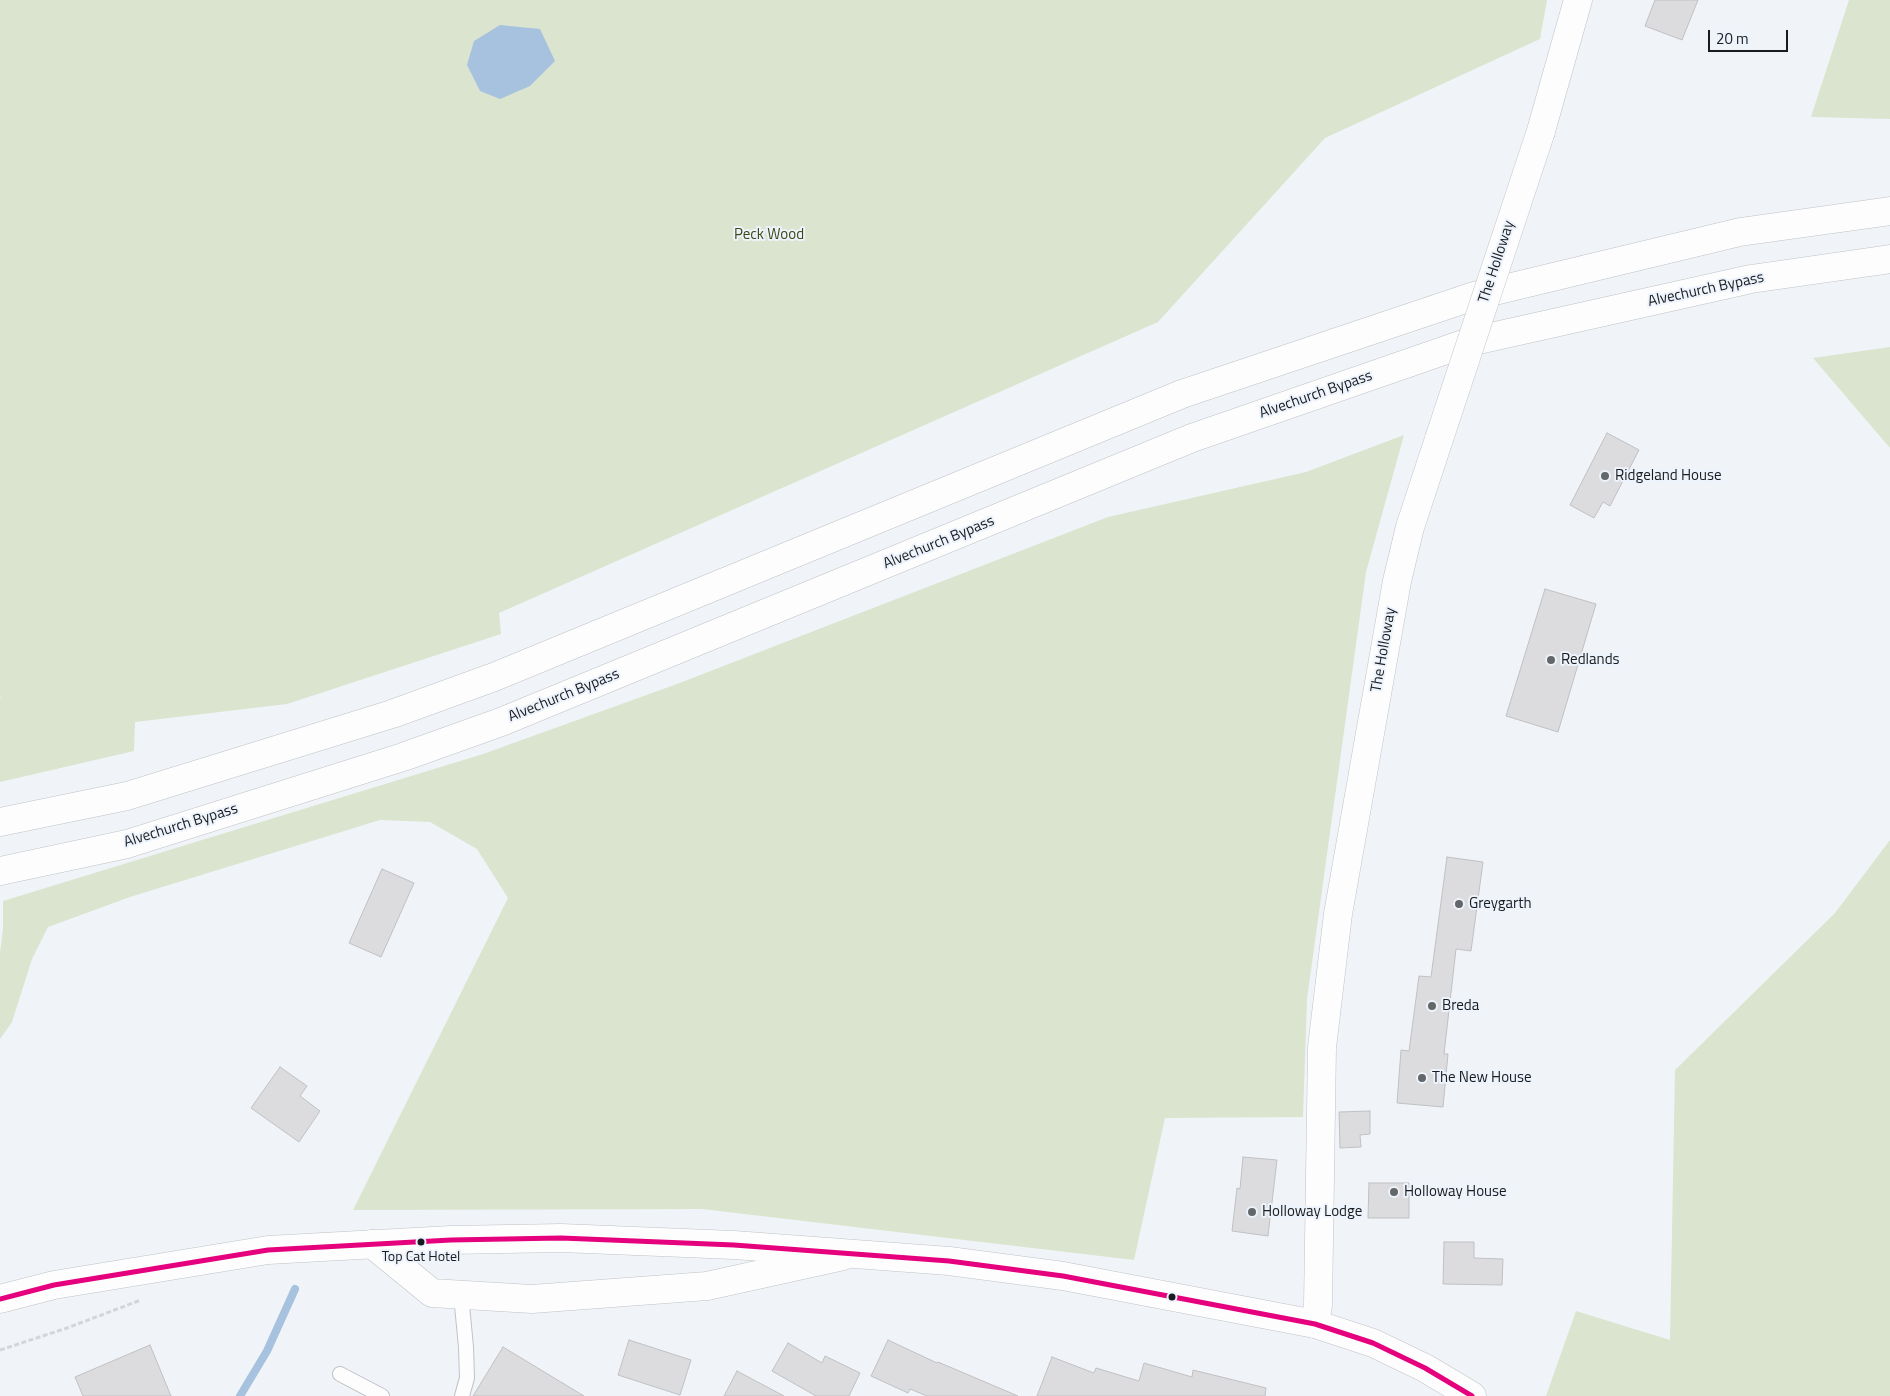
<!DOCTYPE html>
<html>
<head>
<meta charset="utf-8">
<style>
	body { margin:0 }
	#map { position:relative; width:1890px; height:1396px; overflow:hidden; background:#f0f4f8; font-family:"Titillium Web",sans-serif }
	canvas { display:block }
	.scale { position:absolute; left:1708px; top:30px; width:80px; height:22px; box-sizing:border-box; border:2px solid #191b1e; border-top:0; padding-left:6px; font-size:15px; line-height:18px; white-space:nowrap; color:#191b1e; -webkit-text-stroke:4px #ecf3fc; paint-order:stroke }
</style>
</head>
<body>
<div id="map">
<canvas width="1890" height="1396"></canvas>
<div class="scale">20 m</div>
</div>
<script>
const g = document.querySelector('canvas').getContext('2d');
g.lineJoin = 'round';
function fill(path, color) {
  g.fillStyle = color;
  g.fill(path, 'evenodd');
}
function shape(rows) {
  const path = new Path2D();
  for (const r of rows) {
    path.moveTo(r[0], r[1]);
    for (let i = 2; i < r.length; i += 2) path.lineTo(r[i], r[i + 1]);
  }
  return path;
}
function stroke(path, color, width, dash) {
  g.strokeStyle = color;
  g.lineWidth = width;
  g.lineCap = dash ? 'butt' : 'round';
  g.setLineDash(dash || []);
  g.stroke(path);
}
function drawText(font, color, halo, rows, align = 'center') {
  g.font = font + ' "Titillium Web",sans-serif';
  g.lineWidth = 4;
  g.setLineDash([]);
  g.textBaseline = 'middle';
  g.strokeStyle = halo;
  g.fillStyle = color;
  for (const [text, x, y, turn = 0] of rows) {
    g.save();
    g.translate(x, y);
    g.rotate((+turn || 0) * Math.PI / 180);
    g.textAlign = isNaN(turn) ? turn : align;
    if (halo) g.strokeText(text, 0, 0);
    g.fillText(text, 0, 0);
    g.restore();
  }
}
const green = shape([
	[0,0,1547,0,1540,39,1325,138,1158,322,499,613,501,634,287,704,135,722,134,751,0,782,0,698,1,699,0,696],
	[1849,0,1890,0,1890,119,1811,117],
	[1890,347,1890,448,1813,358],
	[1404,435,1366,572,1307,999,1303,1117,1165,1118,1134,1260,702,1209,353,1210,508,898,477,849,430,822,380,820,130,897,48,927,32,959,12,1022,0,1039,0,953,3,929,3,901,483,754,677,684,1108,517,1306,472],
	[1890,840,1890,1396,1546,1396,1576,1311,1670,1340,1675,1070,1835,913]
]);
const water = shape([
	[500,25,540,29,555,61,530,86,500,99,480,91,467,65,474,41]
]);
const stream = shape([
	[240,1396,267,1351,295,1289]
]);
const building = shape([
	[1655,0,1698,0,1682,40,1645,26,1655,0],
	[1607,433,1639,450,1610,506,1603,502,1594,518,1570,505,1607,433],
	[1545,589,1596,604,1558,732,1506,716,1545,589],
	[1447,857,1483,862,1471,951,1456,949,1444,1054,1448,1054,1443,1107,1397,1103,1401,1050,1409,1051,1419,976,1431,977,1447,857],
	[382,869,414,883,381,957,349,943,382,869],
	[280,1067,307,1086,300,1096,320,1111,299,1142,251,1108,280,1067],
	[1370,1111,1370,1134,1360,1135,1361,1147,1340,1148,1339,1112,1370,1111],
	[1243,1157,1277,1160,1268,1236,1232,1231,1237,1188,1240,1189,1243,1157],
	[1369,1183,1409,1183,1409,1218,1368,1218,1369,1183],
	[1444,1242,1474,1242,1474,1258,1503,1259,1502,1285,1443,1284,1444,1242],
	[629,1340,691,1360,680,1395,618,1375,629,1340],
	[888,1340,937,1363,938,1362,1018,1396,927,1396,910,1389,908,1393,871,1376,888,1340],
	[788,1343,822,1363,825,1356,860,1373,849,1396,816,1396,772,1371,788,1343],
	[150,1345,171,1396,83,1396,75,1377,150,1345],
	[503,1347,584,1396,473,1396,503,1347],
	[1052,1357,1094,1373,1096,1368,1139,1381,1144,1363,1192,1377,1193,1370,1266,1388,1265,1396,1037,1396,1052,1357],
	[737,1371,784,1396,724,1396,737,1371]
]);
const path = shape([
	[0,1350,67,1328,141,1300]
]);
const service = shape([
	[461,1295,466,1347,467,1378,462,1396],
	[340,1374,382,1396]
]);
const minor = shape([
	[1541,131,1578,0],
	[372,1244,432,1293,532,1299,707,1286,843,1256],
	[1315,1324,1318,1305,1322,1047,1338,914,1397,581,1410,527,1439,439]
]);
const secondary = shape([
	[0,1299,54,1285,268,1250,451,1240,561,1238,734,1245,949,1261,1063,1276,1315,1324,1373,1343,1425,1368,1472,1396]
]);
const trunk = shape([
	[0,822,127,796,392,714,494,677,1182,394,1474,296,1740,232,1890,211],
	[0,871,127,844,403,757,501,722,1192,438,1469,342,1751,279,1890,259]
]);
const minorBridge = shape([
	[1439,439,1541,131]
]);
const bus1 = shape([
	[0,1299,54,1285,268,1250,451,1240,561,1238,734,1245,949,1261,1063,1276,1315,1324,1373,1343,1425,1368,1472,1396]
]);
const markers = [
	[1605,476,5,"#64676a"],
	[1551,660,5,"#64676a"],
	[1459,904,5,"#64676a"],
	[1432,1006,5,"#64676a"],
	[1422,1078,5,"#64676a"],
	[1394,1192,5,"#64676a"],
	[1252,1212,5,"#64676a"],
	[421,1242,4.5,"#191b1e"],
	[1172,1297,4.5,"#191b1e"]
];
const busNames = [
	["Top Cat Hotel",421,1258]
];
const parkNames = [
	["Peck Wood",769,235]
];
const streetNames = [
	["The Holloway",1497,262,-72],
	["Alvechurch Bypass",1706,290,-12],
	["Alvechurch Bypass",1316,395,-19],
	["Alvechurch Bypass",939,543,-22],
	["The Holloway",1384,650,-80],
	["Alvechurch Bypass",564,696,-22],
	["Alvechurch Bypass",181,826,-17]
];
const poiNames = [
	["Ridgeland House",1615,476],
	["Redlands",1561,660],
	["Greygarth",1469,904],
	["Breda",1442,1006],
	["The New House",1432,1078],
	["Holloway House",1404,1192],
	["Holloway Lodge",1262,1212]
];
fill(green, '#dbe4ce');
fill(water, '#a7c2df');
stroke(stream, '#a7c2df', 8);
fill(building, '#dcdcde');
stroke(building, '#c0c0c2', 1);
stroke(service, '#bfc2c5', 16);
stroke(minor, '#bfc2c5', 29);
stroke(secondary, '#bfc2c5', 29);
stroke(trunk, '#bfc2c5', 29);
stroke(path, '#d5d5d7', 3, [5, 2.5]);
stroke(service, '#fdfdfe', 14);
stroke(minor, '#fdfdfe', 28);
stroke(secondary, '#fdfdfe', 28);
stroke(trunk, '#fdfdfe', 28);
stroke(minorBridge, '#bfc2c5', 29, []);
stroke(minorBridge, '#fdfdfe', 28);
stroke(bus1, '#e5007d', 5);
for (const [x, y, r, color] of markers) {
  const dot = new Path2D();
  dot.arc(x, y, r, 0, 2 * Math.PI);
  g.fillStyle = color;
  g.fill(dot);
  stroke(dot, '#ecf3fc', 2);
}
drawText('14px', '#191b1e', '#ecf3fc', busNames);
drawText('15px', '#3c4912', '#ecf3fc', parkNames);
drawText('15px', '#191b1e', '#ecf3fc', streetNames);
drawText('15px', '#191b1e', '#ecf3fc', poiNames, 'left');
</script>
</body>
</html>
